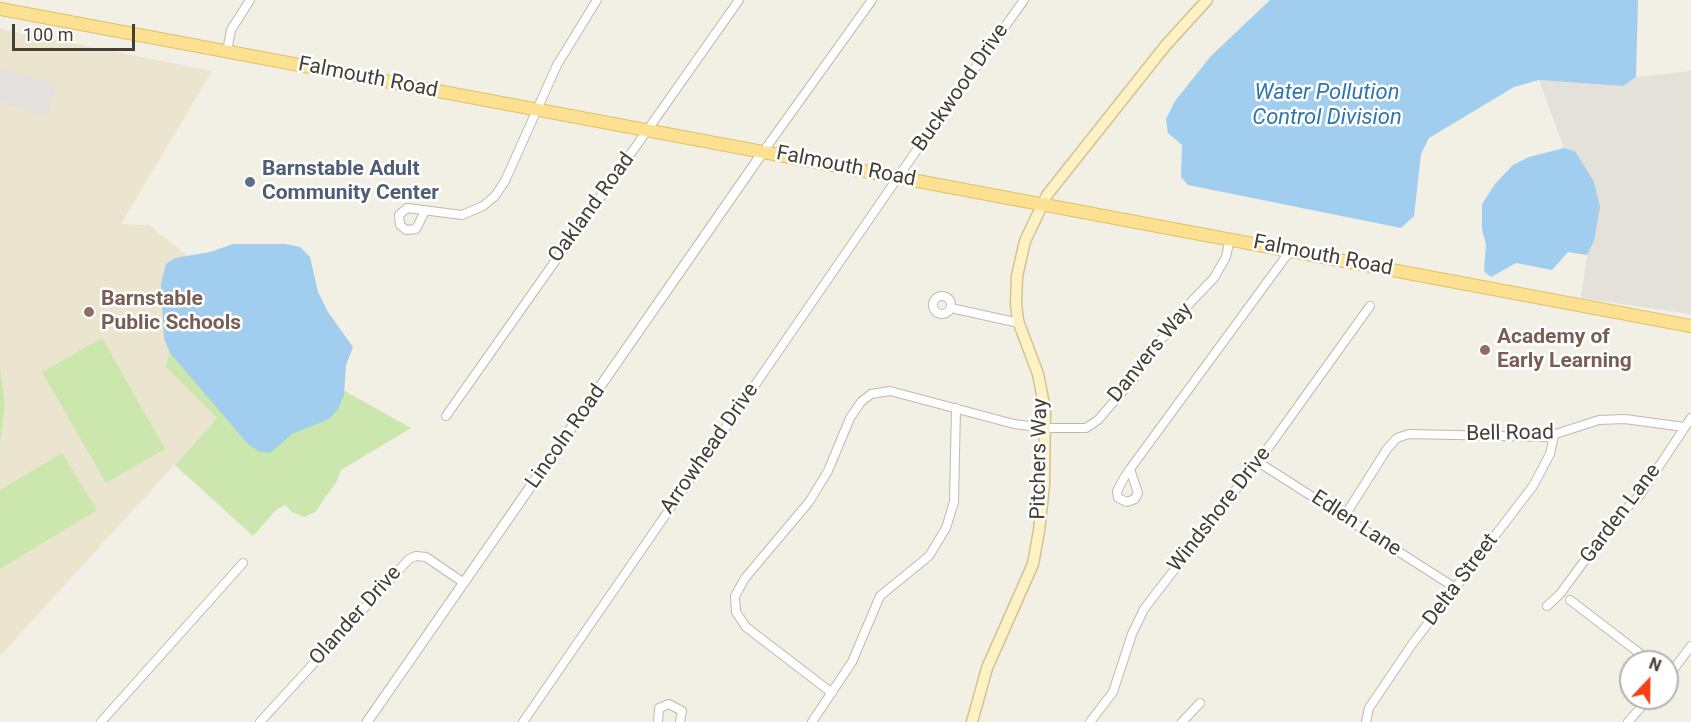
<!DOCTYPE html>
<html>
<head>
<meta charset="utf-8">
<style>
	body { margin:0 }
	#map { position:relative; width:1691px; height:722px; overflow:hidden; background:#f2efe5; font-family:Roboto,sans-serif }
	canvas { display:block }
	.north { position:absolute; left:1619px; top:650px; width:60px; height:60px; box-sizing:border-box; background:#fff; border:2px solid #b5b2ae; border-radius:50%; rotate:22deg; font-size:16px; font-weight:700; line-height:24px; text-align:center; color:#453f35 }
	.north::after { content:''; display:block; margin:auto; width:21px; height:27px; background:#f83e16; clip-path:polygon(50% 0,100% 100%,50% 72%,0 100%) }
	.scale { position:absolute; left:12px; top:24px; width:123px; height:27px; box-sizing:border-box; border:3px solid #453f35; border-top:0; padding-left:8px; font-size:18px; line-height:21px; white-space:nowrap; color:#453f35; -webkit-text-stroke:4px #fff; paint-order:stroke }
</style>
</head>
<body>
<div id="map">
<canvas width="1691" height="722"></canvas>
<div class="north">N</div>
<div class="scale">100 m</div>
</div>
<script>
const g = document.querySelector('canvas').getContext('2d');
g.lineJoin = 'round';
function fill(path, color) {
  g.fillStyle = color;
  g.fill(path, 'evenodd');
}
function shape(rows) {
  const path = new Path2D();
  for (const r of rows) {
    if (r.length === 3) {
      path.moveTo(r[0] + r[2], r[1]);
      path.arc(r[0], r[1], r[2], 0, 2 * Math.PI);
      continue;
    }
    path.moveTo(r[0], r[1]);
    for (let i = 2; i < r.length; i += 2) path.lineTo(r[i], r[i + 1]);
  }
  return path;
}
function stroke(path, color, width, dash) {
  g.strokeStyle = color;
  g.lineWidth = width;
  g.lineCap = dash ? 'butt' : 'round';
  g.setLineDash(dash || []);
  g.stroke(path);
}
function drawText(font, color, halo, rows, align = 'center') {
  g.font = font + ' Roboto,sans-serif';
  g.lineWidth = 5;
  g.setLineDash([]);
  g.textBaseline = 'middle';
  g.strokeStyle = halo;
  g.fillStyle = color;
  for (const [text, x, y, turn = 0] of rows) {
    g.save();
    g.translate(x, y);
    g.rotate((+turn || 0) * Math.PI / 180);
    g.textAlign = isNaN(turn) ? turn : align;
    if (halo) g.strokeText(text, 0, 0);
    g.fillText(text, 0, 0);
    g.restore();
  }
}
const industrial = shape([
	[1691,71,1691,314,1581,298,1587,255,1594,241,1575,151,1564,148,1539,80,1623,86,1636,77]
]);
const education = shape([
	[0,29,212,71,121,224,149,225,189,257,166,367,217,418,0,656]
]);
const green = shape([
	[189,257,325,380,411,428,341,470,337,481,315,512,304,517,292,512,285,505,276,510,253,536,175,465,217,418,166,367],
	[102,338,165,449,106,483,42,372],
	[0,367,5,405,0,444],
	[62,453,97,510,0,569,0,490]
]);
const parking = shape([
	[0,68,57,84,47,116,0,102]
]);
const water = shape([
	[1270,0,1638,0,1636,77,1623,86,1539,80,1514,87,1429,138,1421,154,1414,216,1401,228,1188,185,1181,177,1182,145,1168,133,1166,119,1175,101,1211,56],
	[1564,148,1575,151,1594,182,1600,207,1594,241,1587,255,1568,252,1552,270,1516,263,1491,277,1484,271,1486,244,1482,230,1482,204,1495,184,1513,165,1529,157],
	[233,244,286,244,300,247,310,257,318,292,328,312,353,347,346,365,344,395,338,409,329,419,292,434,270,453,258,451,248,444,170,353,164,338,161,284,166,264,175,258,210,252]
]);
const minor = shape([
	[227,51,231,30,250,0],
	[763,152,872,0],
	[425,211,416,229,406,230,400,225,399,215,407,208,462,215,483,206,495,196,505,181,557,65,597,0],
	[942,305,9],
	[951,308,1019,323],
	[446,416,739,0],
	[1258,462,1454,587],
	[1130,469,1138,493,1135,499,1127,502,1118,498,1117,491,1124,478,1130,469,1284,259,1291,250],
	[1344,517,1387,449,1397,438,1409,434,1546,437,1599,420,1625,419,1684,427],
	[1570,600,1651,662],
	[1547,606,1560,594,1613,522,1640,495,1691,418],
	[1667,678,1691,646],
	[832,693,746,627,736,612,735,596,745,578,809,502,828,471,850,418,861,402,871,394,890,391,1014,424,1045,428,1086,428,1098,420,1135,377,1149,349,1166,335,1190,303,1214,278,1226,257,1230,238],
	[101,722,243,563],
	[260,722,409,559,416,556,426,557,464,583],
	[523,722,925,138,1024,0],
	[658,722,659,708,669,704,682,711,680,722],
	[812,722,852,662,880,596,929,556,946,528,954,502,956,408],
	[1090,722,1113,692,1132,634,1144,609,1271,444,1370,306],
	[1182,722,1200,703],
	[1366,722,1369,708,1413,643,1533,486,1550,454,1554,436],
	[1628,722,1649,698]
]);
const tertiary = shape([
	[367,722,763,152]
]);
const secondary = shape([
	[972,722,987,668,1033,564,1039,531,1044,485,1045,410,1038,374,1018,321,1016,304,1017,276,1025,241,1047,195,1166,45,1207,0]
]);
const primary = shape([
	[0,9,1691,326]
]);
const markers = [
	[250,182,6,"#5c6f8a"],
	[89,312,6,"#8d6e63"],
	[1485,350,6,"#8d6e63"]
];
const streetNames = [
	["Falmouth Road",368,78,11],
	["Buckwood Drive",961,88,-55],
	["Falmouth Road",846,167,11],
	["Oakland Road",592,208,-54],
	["Falmouth Road",1323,256,11],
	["Danvers Way",1151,353,-51],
	["Bell Road",1510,434,-1],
	["Lincoln Road",566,437,-55],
	["Arrowhead Drive",710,449,-55],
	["Pitchers Way",1040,459,-89],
	["Windshore Drive",1220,510,-52],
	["Garden Lane",1621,514,-53],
	["Edlen Lane",1356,524,33],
	["Delta Street",1461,580,-53],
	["Olander Drive",356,616,-48]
];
const serviceNames = [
	["Barnstable Adult",262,170],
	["Community Center",262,194]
];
const educationNames = [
	["Barnstable",101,300],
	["Public Schools",101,324],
	["Academy of",1497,338],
	["Early Learning",1497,362]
];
const waterNames = [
	["Water Pollution",1327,93],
	["Control Division",1327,118]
];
fill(industrial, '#e4e0da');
fill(education, '#ebe4cf');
fill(green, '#cce7ae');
fill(parking, '#e3e1dd');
fill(water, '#a1cdef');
stroke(minor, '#c1b9ab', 10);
stroke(tertiary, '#c1b9ab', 11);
stroke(secondary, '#d2c395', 13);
stroke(primary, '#e2bf63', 14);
stroke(minor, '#fff', 8);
stroke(tertiary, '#fff', 9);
stroke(secondary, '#fef1c3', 10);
stroke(primary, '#fde193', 12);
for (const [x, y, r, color] of markers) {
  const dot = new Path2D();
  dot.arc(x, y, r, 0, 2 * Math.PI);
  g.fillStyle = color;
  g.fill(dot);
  stroke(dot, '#fff', 2);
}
drawText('21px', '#453f35', '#fff', streetNames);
drawText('bold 21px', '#4e5e75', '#fff', serviceNames, 'left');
drawText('bold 21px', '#785e54', '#fff', educationNames, 'left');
drawText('italic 22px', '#2f76af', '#fff', waterNames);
</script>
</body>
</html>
